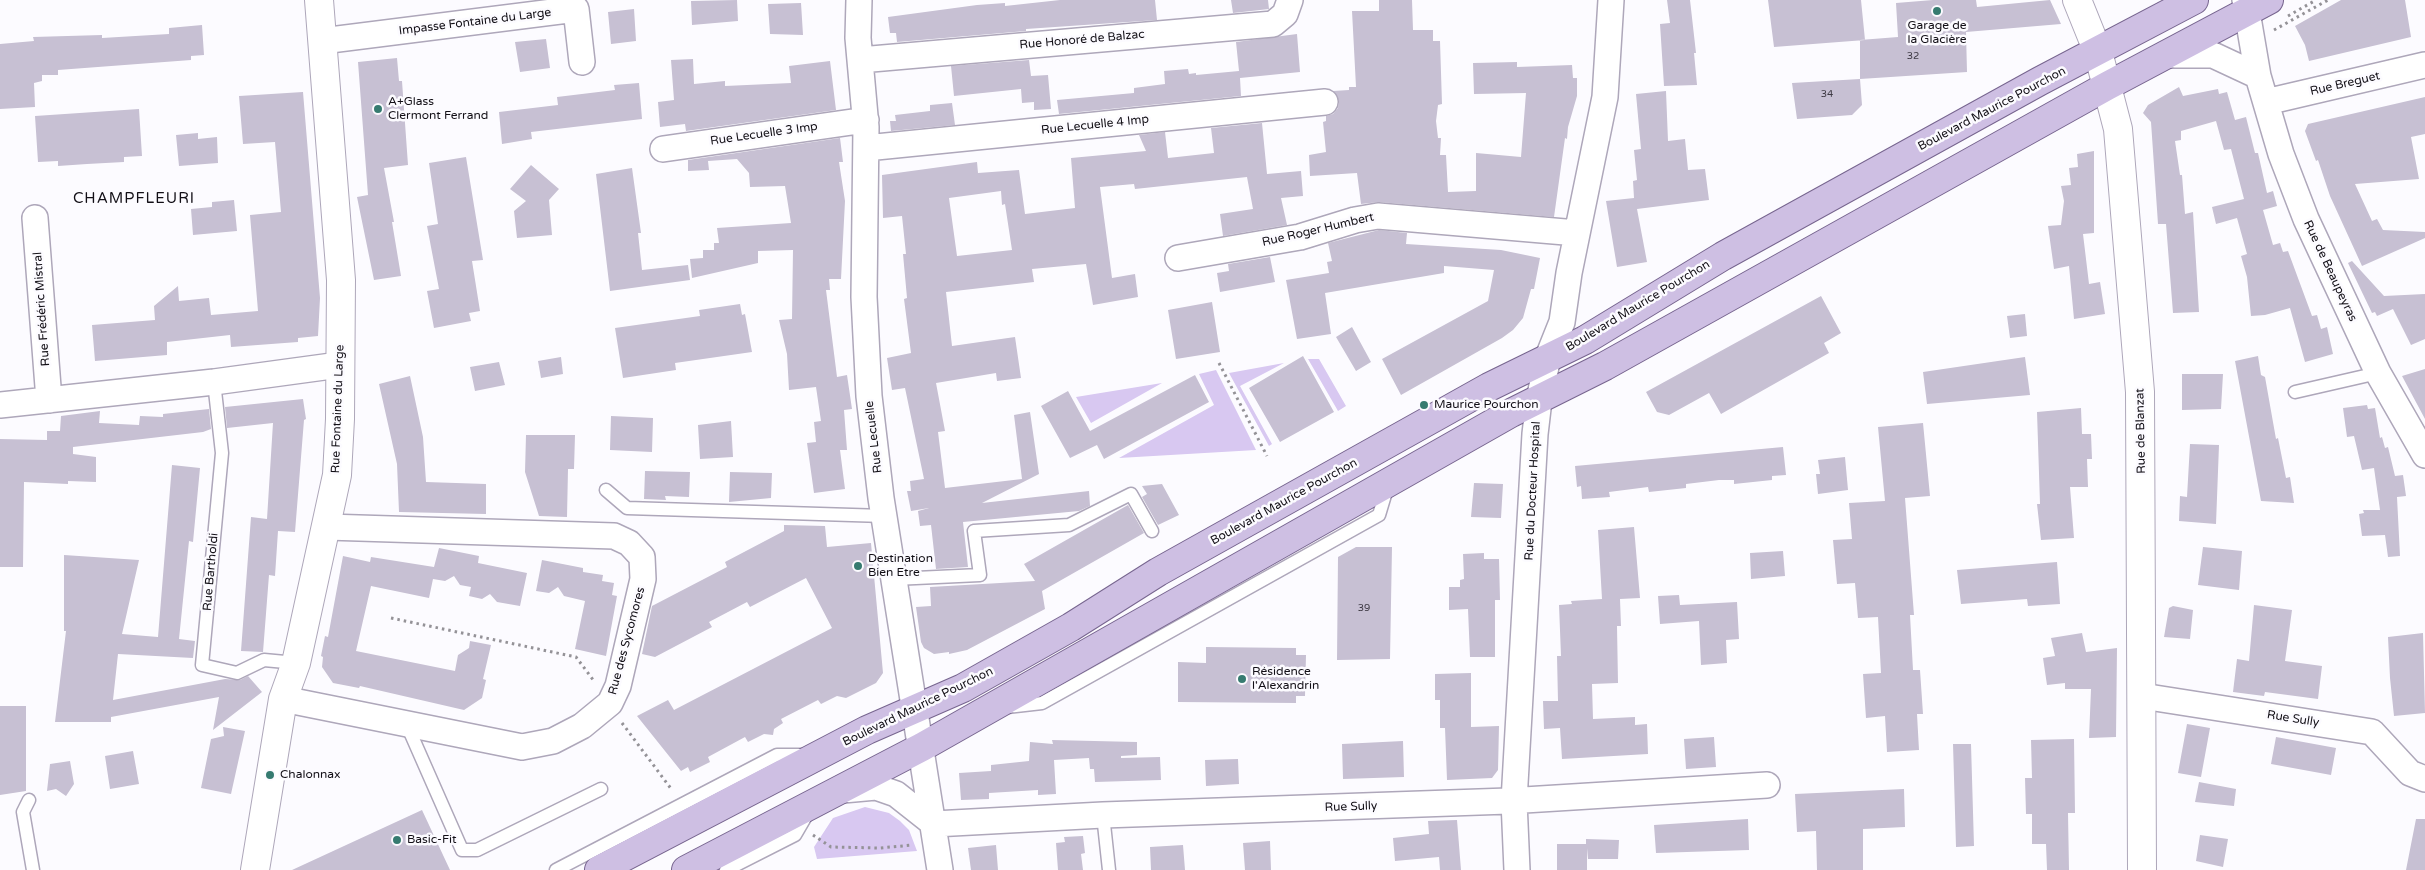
<!DOCTYPE html>
<html>
<head>
<meta charset="utf-8">
<style>
	body { margin:0 }
	canvas { display:block; background:#fcfbff }
</style>
</head>
<body>
<canvas width="2425" height="870"></canvas>
<script>
const g = document.querySelector('canvas').getContext('2d');
g.lineJoin = 'round';
function fill(path, color) {
  g.fillStyle = color;
  g.fill(path, 'evenodd');
}
function shape(rows) {
  const path = new Path2D();
  for (const r of rows) {
    path.moveTo(r[0], r[1]);
    for (let i = 2; i < r.length; i += 2) path.lineTo(r[i], r[i + 1]);
  }
  return path;
}
function stroke(path, color, width, dash) {
  g.strokeStyle = color;
  g.lineWidth = width;
  g.lineCap = dash ? 'butt' : 'round';
  g.setLineDash(dash || []);
  g.stroke(path);
}
function drawText(font, color, halo, rows, align = 'center') {
  g.font = font + ' "Varela Round",sans-serif';
  g.lineWidth = 5;
  g.setLineDash([]);
  g.textBaseline = 'middle';
  g.strokeStyle = halo;
  g.fillStyle = color;
  for (const [text, x, y, turn = 0] of rows) {
    g.save();
    g.translate(x, y);
    g.rotate((+turn || 0) * Math.PI / 180);
    g.textAlign = isNaN(turn) ? turn : align;
    if (halo) g.strokeText(text, 0, 0);
    g.fillText(text, 0, 0);
    g.restore();
  }
}
const green = shape([
	[1308,359,1319,359,1346,406,1338,411],
	[1284,363,1240,386,1272,444,1269,446,1229,373],
	[1216,370,1256,450,1119,458,1214,405,1199,374],
	[1162,383,1091,423,1076,397],
	[865,807,889,813,900,821,909,830,917,851,817,859,814,847,833,818]
]);
const building = shape([
	[737,0,738,21,692,25,691,1],
	[1060,0,1155,0,1157,20,1026,29,1026,31,897,42,896,33,890,33,888,17,977,5,1005,3,1005,6],
	[1231,0,1268,0,1269,9,1233,13],
	[1379,0,1412,0,1413,30,1433,30,1433,41,1440,41,1442,104,1438,105,1436,121,1438,138,1441,138,1440,155,1446,155,1448,192,1476,191,1476,153,1521,157,1526,93,1474,94,1473,63,1517,62,1517,67,1572,65,1573,78,1577,78,1577,96,1568,127,1567,139,1565,138,1554,217,1379,202,1361,204,1357,173,1310,176,1309,155,1326,152,1323,122,1326,121,1326,116,1333,114,1338,108,1339,101,1333,91,1349,90,1349,87,1356,87,1352,11,1379,11],
	[1667,0,1690,0,1696,53,1694,53,1697,85,1664,86,1660,24,1670,23],
	[1768,0,1861,0,1865,40,1774,47],
	[1933,0,1976,0,1977,7,2050,0,2061,24,1966,32,1967,72,1860,79,1860,40,1898,37,1896,3],
	[2341,0,2405,0,2411,37,2309,61,2305,45,2295,26],
	[801,3,803,35,770,34,768,4],
	[634,9,636,41,611,44,608,12],
	[202,25,204,55,191,56,191,60,58,70,58,75,42,75,42,81,34,83,35,107,0,109,0,44,34,41,33,37,102,35,102,38,169,34,169,28],
	[1297,34,1300,72,1240,78,1241,96,1059,114,1057,100,1134,93,1134,88,1165,84,1164,71,1188,69,1189,74,1196,73,1196,75,1239,71,1236,42],
	[546,39,550,68,520,72,515,42],
	[397,58,399,81,402,81,408,165,384,168,394,222,392,222,401,276,374,280,357,197,368,195,358,62],
	[693,59,694,84,725,81,725,86,791,83,789,66,830,61,836,110,686,131,685,124,660,127,658,102,674,100,671,60],
	[1029,60,1031,76,1048,75,1051,109,1034,110,1034,102,1022,103,1021,89,954,96,951,66],
	[1860,79,1862,105,1852,115,1797,119,1792,83],
	[639,83,642,119,531,132,532,139,502,144,499,112,558,105,557,97,615,90,614,85],
	[2179,87,2183,96,2218,89,2219,94,2227,92,2235,120,2246,117,2255,153,2258,153,2267,193,2273,191,2277,206,2263,210,2273,245,2280,243,2283,252,2288,251,2312,316,2317,315,2321,329,2327,327,2333,354,2305,362,2290,308,2265,315,2251,316,2247,277,2241,256,2247,254,2237,218,2216,224,2212,207,2244,199,2231,149,2224,150,2216,121,2181,131,2181,140,2175,141,2180,175,2182,175,2185,214,2193,212,2199,312,2173,313,2166,224,2158,224,2151,122,2143,113,2148,105],
	[1666,91,1668,141,1685,139,1688,170,1705,169,1709,200,1637,209,1647,262,1617,267,1606,201,1634,198,1633,181,1637,180,1634,150,1641,149,1636,94],
	[303,92,320,298,318,336,298,338,298,342,231,347,230,335,167,342,167,355,95,361,92,325,155,320,154,306,178,286,179,301,209,298,211,315,258,311,250,215,281,212,275,142,243,144,239,96],
	[2425,97,2425,134,2411,137,2419,179,2355,184,2372,221,2377,219,2383,230,2425,232,2425,238,2362,266,2330,196,2318,160,2316,161,2305,131,2308,124],
	[952,103,955,125,891,131,890,121,896,121,895,115,930,111,930,105],
	[139,109,142,156,124,157,124,162,87,164,58,166,58,161,38,162,35,116],
	[1262,123,1267,174,1301,171,1303,196,1281,198,1287,225,1223,236,1220,214,1253,209,1247,177,1135,189,1134,184,1100,187,1112,278,1135,274,1138,297,1093,305,1086,264,1032,269,1034,282,946,292,952,346,1015,337,1021,378,997,381,996,373,936,383,945,431,938,432,945,488,1022,479,1014,415,1030,412,1039,474,982,503,1089,491,1090,506,1079,511,963,522,968,567,936,569,931,525,920,526,918,511,929,508,911,511,907,491,911,491,910,481,924,479,905,388,892,390,887,358,911,353,904,299,907,298,903,254,906,254,902,216,883,218,882,175,977,162,978,173,1019,170,1025,214,1075,208,1071,158,1146,151,1139,135,1165,132,1168,158,1214,153,1211,128],
	[1001,191,1002,205,1005,204,1012,250,957,256,949,198],
	[198,133,198,139,217,137,218,163,179,166,176,135],
	[840,138,843,162,839,162,845,201,841,279,829,279,830,290,826,290,837,377,847,375,852,409,844,410,847,450,840,450,845,489,814,493,807,443,816,442,814,422,821,421,816,387,789,390,787,354,779,320,792,319,793,250,758,251,758,263,692,278,690,259,703,258,703,250,714,250,714,243,719,243,717,228,791,223,785,186,750,187,749,173,737,159,708,161,709,170,688,171,688,160],
	[2094,151,2094,233,2083,234,2089,284,2100,282,2105,314,2074,319,2069,266,2054,269,2048,226,2061,225,2064,201,2061,186,2071,185,2069,168,2078,167,2077,154],
	[466,157,483,260,472,261,480,311,469,313,471,321,434,328,427,291,439,289,427,226,438,224,429,163],
	[531,165,559,189,549,200,552,235,517,238,514,211,526,201,510,189],
	[632,168,641,233,638,233,642,270,688,265,690,280,610,291,596,174],
	[234,200,237,231,193,235,191,209,212,207,212,202],
	[1379,230,1407,233,1406,244,1501,250,1540,258,1534,289,1531,289,1523,318,1513,330,1502,338,1401,395,1382,359,1488,301,1494,270,1444,266,1444,273,1325,293,1331,334,1297,339,1286,280,1329,273,1327,262,1332,261,1328,243],
	[1270,257,1275,282,1220,292,1217,273,1229,271,1228,264],
	[2352,261,2384,296,2425,294,2425,339,2411,345,2393,309,2377,316,2375,312,2372,313,2348,263],
	[1821,296,1841,333,1824,343,1829,353,1721,414,1709,393,1669,415,1657,412,1646,392],
	[1212,302,1220,352,1176,359,1168,310],
	[740,304,742,315,745,314,752,352,675,363,676,370,623,378,615,328,700,316,699,310],
	[2025,314,2027,336,2010,338,2007,316],
	[1352,327,1371,362,1356,371,1336,337],
	[1303,356,1334,412,1280,442,1249,388],
	[2258,356,2261,375,2265,377,2276,439,2278,438,2286,478,2290,477,2294,503,2261,501,2235,361],
	[561,357,563,374,541,378,538,361],
	[2025,357,2030,395,1927,404,1923,372],
	[499,362,505,385,475,391,470,367],
	[2425,369,2425,419,2402,376],
	[2182,374,2223,374,2221,409,2182,410],
	[1195,375,1209,402,1104,459,1097,445,1070,458,1041,406,1068,391,1090,431],
	[410,376,423,437,426,482,486,484,486,514,399,512,397,464,379,384],
	[303,399,306,419,304,420,295,532,278,531,275,576,269,575,263,652,241,651,251,517,267,519,273,423,227,428,225,407],
	[2367,405,2368,409,2375,408,2380,438,2382,437,2385,448,2388,447,2395,476,2403,475,2406,496,2397,497,2400,556,2388,557,2385,535,2362,536,2359,514,2364,513,2363,510,2380,510,2374,468,2362,470,2354,436,2347,437,2343,408],
	[2081,408,2082,434,2091,434,2092,459,2087,459,2088,487,2070,487,2074,538,2041,540,2037,504,2040,504,2037,412],
	[209,409,211,429,203,432,73,447,73,454,96,457,96,482,68,481,68,484,24,482,23,567,0,567,0,439,47,440,47,431,60,431,61,416,100,411,99,423,139,425,140,416,163,417,163,414],
	[611,416,653,418,652,452,610,450],
	[731,421,733,457,700,459,698,425],
	[1923,423,1930,496,1905,498,1914,615,1910,615,1913,670,1920,670,1923,714,1917,714,1919,750,1887,752,1885,716,1866,718,1863,674,1881,673,1878,617,1858,618,1855,583,1837,584,1833,540,1852,539,1849,503,1885,501,1878,427],
	[526,435,575,435,574,469,568,469,567,517,539,516,525,472],
	[2190,444,2219,445,2216,524,2179,521,2180,496,2187,497],
	[1783,447,1786,475,1772,476,1772,480,1734,484,1734,480,1719,480,1686,484,1686,488,1649,492,1648,487,1609,492,1610,497,1582,499,1581,486,1577,487,1575,466],
	[1845,457,1848,490,1818,494,1816,474,1820,474,1818,460],
	[172,465,200,468,193,542,189,541,179,639,195,641,193,658,118,654,113,700,225,679,240,680,248,676,262,692,213,730,219,697,111,717,111,722,55,722,66,631,64,631,64,555,139,560,122,634,158,637],
	[645,471,690,472,689,497,665,496,666,500,644,499],
	[730,472,772,473,771,498,729,502],
	[1474,483,1503,484,1501,518,1471,517],
	[1162,484,1179,515,1158,525,1142,497,1147,494,1142,486],
	[1128,505,1144,533,1042,591,1045,609,967,650,949,654,949,652,934,654,924,648,921,642,916,607,931,606,930,587,1035,581,1024,564],
	[784,525,825,526,827,547,871,543,883,673,876,683,846,698,837,696,821,704,818,700,781,719,783,723,774,729,773,735,764,734,748,742,745,737,708,757,710,762,690,772,688,767,681,771,637,716,668,700,674,710,832,628,806,578,750,607,747,602,709,622,712,627,655,657,642,654,652,606,727,567,725,562,784,531],
	[1634,527,1640,598,1620,599,1621,626,1617,626,1618,683,1592,684,1593,719,1635,717,1635,725,1647,724,1648,754,1562,759,1560,728,1544,729,1543,701,1558,701,1557,656,1561,656,1559,605,1572,604,1571,601,1602,599,1598,530],
	[1356,547,1392,547,1390,659,1337,660,1338,557],
	[2203,547,2242,551,2239,590,2198,585],
	[439,548,479,556,478,563,527,573,520,606,497,602,490,594,482,599,469,596,471,587,460,585,454,576,445,581,433,579,429,598,371,586,356,651,455,671,458,655,469,648,470,641,491,645,483,679,486,680,482,698,464,710,360,686,359,688,333,683,322,667,323,657,321,656,325,636,328,637,343,556,370,562,371,557,434,567],
	[1783,551,1785,576,1751,579,1750,553],
	[1484,553,1484,559,1499,559,1500,600,1495,600,1495,657,1470,657,1468,609,1449,610,1449,587,1460,587,1460,580,1464,579,1463,554],
	[542,560,583,568,583,572,603,575,602,581,614,583,612,595,617,596,606,656,575,649,585,601,564,596,558,587,549,593,536,591],
	[2057,562,2060,604,2028,606,2027,599,1961,604,1957,570],
	[1679,595,1680,605,1737,602,1739,639,1726,640,1727,663,1701,665,1699,621,1660,624,1658,596],
	[2254,605,2292,610,2285,661,2322,666,2318,699,2265,692,2264,696,2233,692,2237,659,2249,661],
	[2173,606,2193,610,2190,639,2164,637,2169,608],
	[2082,633,2086,652,2117,648,2116,737,2089,738,2091,689,2065,689,2065,683,2047,685,2043,658,2055,656,2051,638],
	[2423,633,2425,713,2394,716,2390,678,2388,637],
	[1206,647,1296,648,1296,655,1306,655,1305,696,1296,696,1296,703,1178,702,1178,662,1206,663],
	[1471,673,1471,727,1499,726,1498,770,1492,778,1447,780,1445,728,1440,728,1440,700,1435,700,1435,674],
	[0,706,26,706,26,791,0,795],
	[2187,724,2210,728,2201,777,2178,773],
	[223,727,245,731,231,794,201,788,211,739,224,736],
	[1714,737,1716,767,1686,769,1684,739],
	[2276,737,2336,748,2331,775,2271,764],
	[2074,739,2075,813,2068,813,2069,870,2047,870,2046,844,2032,844,2032,814,2026,814,2025,778,2032,778,2031,740],
	[1052,740,1137,742,1137,755,1121,756,1121,758,1160,757,1161,780,1095,782,1094,769,1090,769,1089,758,1054,760,1056,794,1038,795,1038,790,989,793,989,799,961,800,959,773,991,771,991,765,1029,761,1030,742,1053,744],
	[1403,741,1404,777,1343,779,1342,744],
	[1953,744,1971,744,1974,846,1956,847],
	[133,751,139,784,110,789,105,756],
	[1238,759,1239,784,1206,786,1205,760],
	[70,761,74,784,66,796,56,789,47,791,50,764],
	[2199,782,2236,789,2234,806,2195,802],
	[1904,789,1905,827,1863,829,1863,870,1817,870,1816,831,1797,832,1795,794],
	[422,810,450,870,292,870],
	[1748,819,1749,850,1656,853,1654,825],
	[2416,819,2425,819,2425,870,2406,870],
	[1457,820,1461,870,1440,870,1439,857,1395,861,1393,838,1429,834,1428,821],
	[2200,835,2228,839,2223,867,2196,861],
	[1083,836,1085,853,1081,854,1083,870,1058,870,1056,843,1065,842,1064,837],
	[1586,839,1619,840,1618,859,1588,859,1587,848,1587,870,1557,870,1557,844,1586,844],
	[1270,841,1271,870,1245,870,1243,843],
	[996,845,998,870,971,870,968,848],
	[1183,845,1185,870,1151,870,1150,847]
]);
const path = shape([
	[2288,16,2316,0],
	[2274,30,2328,0],
	[1219,363,1267,456],
	[391,618,576,657,594,681],
	[622,723,672,790],
	[813,835,831,847,880,848,913,845]
]);
const lane = shape([
	[214,382,222,453,202,665,237,673,264,660,296,663],
	[2295,392,2378,373],
	[606,490,627,508,884,516],
	[894,579,980,575,974,531,1069,525,1131,494,1152,531],
	[1007,707,1042,703,1379,515,1388,485],
	[407,725,462,850,477,850,601,789],
	[29,800,23,812,33,870],
	[1103,815,1109,870],
	[556,870,777,755,805,755],
	[726,870,795,835,809,811]
]);
const street = shape([
	[859,0,858,38,866,127,864,297,869,396,881,498,940,870],
	[2245,0,2258,76,2281,154,2306,219,2378,373,2425,455],
	[322,41,576,9,582,62],
	[2166,55,2213,55,2258,76],
	[860,60,1273,24,1285,14,1290,0],
	[2266,102,2425,65],
	[866,148,1325,102],
	[663,149,866,120],
	[35,218,49,400],
	[1178,258,1300,237,1355,220,1378,216,1577,233],
	[0,405,214,382,339,365],
	[2142,696,2372,732,2410,773,2425,779],
	[283,699,522,747,553,741,582,726,610,703,618,686,643,579,642,557,629,543,614,536,327,527],
	[843,790,876,787,896,794,934,824,1103,815,1508,801,1767,785],
	[1517,870,1514,801,1535,434,1539,400,1548,357,1562,322,1569,273,1605,97,1611,0]
]);
const secondary = shape([
	[2077,0,2098,52,2118,129,2140,392,2142,870],
	[255,870,283,699,296,663,337,475,340,419,341,280,319,0]
]);
const primary = shape([
	[599,870,867,730,963,688,1071,627,1158,572,1489,387,1585,340,1723,256,2040,81,2194,0],
	[686,870,922,747,1511,413,1605,366,2107,86,2269,0]
]);
const markers = [
	[1937,11,5,"#367b70"],
	[378,109,5,"#367b70"],
	[1424,405,5,"#367b70"],
	[858,566,5,"#367b70"],
	[1242,679,5,"#367b70"],
	[270,775,5,"#367b70"],
	[397,840,5,"#367b70"]
];
const numberNames = [
	["32",1913,56],
	["34",1827,94],
	["39",1364,608]
];
const streetNames = [
	["Impasse Fontaine du Large",475,22,-7],
	["Rue Honoré de Balzac",1082,40,-5],
	["Rue Breguet",2345,84,-13],
	["Boulevard Maurice Pourchon",1992,109,-28],
	["Rue Lecuelle 4 Imp",1095,125,-6],
	["Rue Lecuelle 3 Imp",764,134,-8],
	["Rue Roger Humbert",1318,230,-13],
	["Rue de Beaupeyras",2330,271,65],
	["Boulevard Maurice Pourchon",1638,306,-31],
	["Rue Frédéric Mistral",42,309,-94],
	["Rue Fontaine du Large",338,409,-88],
	["Rue de Blanzat",2141,431,-91],
	["Rue Lecuelle",874,437,-97],
	["Rue du Docteur Hospital",1533,491,-87],
	["Boulevard Maurice Pourchon",1284,502,-29],
	["Rue Bartholdi",211,572,-85],
	["Rue des Sycomores",627,641,-75],
	["Boulevard Maurice Pourchon",918,707,-26],
	["Rue Sully",2293,719,9],
	["Rue Sully",1351,807,-2]
];
const poiNames = [
	["Garage de",1937,26,"center"],
	["la Glacière",1937,40,"center"],
	["A+Glass",388,102],
	["Clermont Ferrand",388,116],
	["Maurice Pourchon",1434,405],
	["Destination",868,559],
	["Bien Etre",868,573],
	["Résidence",1252,672],
	["l'Alexandrin",1252,686],
	["Chalonnax",280,775],
	["Basic-Fit",407,840]
];
const quarterNames = [
	["CHAMPFLEURI",134,199]
];
fill(green, '#d8c8f1');
fill(building, '#c7c0d3');
stroke(lane, '#aea7ba', 15);
stroke(street, '#aea7ba', 28);
stroke(secondary, '#aea7ba', 30);
stroke(primary, '#77658f', 30);
stroke(path, '#949297', 3, [2.5, 4]);
stroke(lane, '#fff', 12);
stroke(street, '#fff', 25);
stroke(secondary, '#fff', 28);
stroke(primary, '#cebfe3', 28);
for (const [x, y, r, color] of markers) {
  const dot = new Path2D();
  dot.arc(x, y, r, 0, 2 * Math.PI);
  g.fillStyle = color;
  g.fill(dot);
  stroke(dot, '#fcfbff', 2);
}
drawText('10px', '#3f3b45', null, numberNames);
drawText('12px', '#120f16', '#fcfbff', streetNames);
drawText('12px', '#120f16', '#fcfbff', poiNames, 'left');
g.letterSpacing = '1px';
drawText('15px', '#120f16', '#fcfbff', quarterNames);
g.letterSpacing = '0px';
</script>
</body>
</html>
